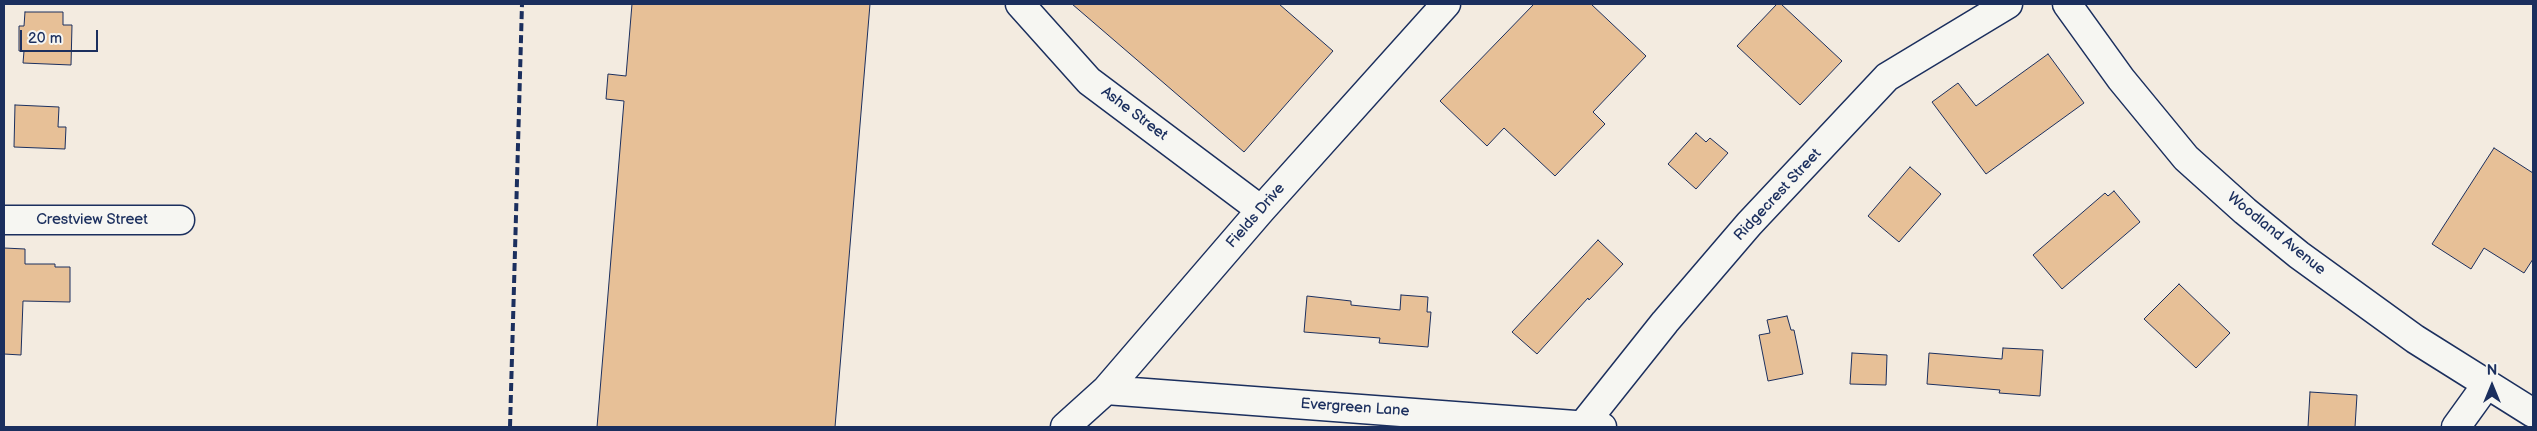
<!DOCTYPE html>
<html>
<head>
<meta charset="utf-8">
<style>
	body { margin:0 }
	#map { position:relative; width:2537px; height:431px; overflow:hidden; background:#f3ebe0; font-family:"Balsamiq Sans",sans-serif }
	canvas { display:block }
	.frame { position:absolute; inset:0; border:5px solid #1b2f5e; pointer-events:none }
	.north { position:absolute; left:2467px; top:361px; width:50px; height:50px; -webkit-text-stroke:4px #f6f6f2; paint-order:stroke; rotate:0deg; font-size:14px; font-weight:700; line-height:20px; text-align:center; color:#1b2f5e }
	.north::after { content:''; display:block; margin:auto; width:18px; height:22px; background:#1b2f5e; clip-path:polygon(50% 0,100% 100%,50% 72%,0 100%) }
	.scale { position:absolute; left:20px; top:30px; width:78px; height:22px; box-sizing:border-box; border:2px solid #1b2f5e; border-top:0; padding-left:6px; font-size:15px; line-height:18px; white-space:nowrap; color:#1b2f5e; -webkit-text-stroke:4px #f6f6f2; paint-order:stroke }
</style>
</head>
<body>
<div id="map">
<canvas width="2537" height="431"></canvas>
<div class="frame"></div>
<div class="north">N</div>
<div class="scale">20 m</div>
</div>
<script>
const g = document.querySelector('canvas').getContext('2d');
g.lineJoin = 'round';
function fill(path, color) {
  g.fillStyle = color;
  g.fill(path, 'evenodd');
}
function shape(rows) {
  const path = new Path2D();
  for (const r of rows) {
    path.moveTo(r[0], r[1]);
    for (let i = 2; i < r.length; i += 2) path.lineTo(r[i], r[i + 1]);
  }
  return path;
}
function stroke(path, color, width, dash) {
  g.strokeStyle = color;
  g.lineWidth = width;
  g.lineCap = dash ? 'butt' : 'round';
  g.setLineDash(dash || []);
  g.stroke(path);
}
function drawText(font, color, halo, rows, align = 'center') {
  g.font = font + ' "Balsamiq Sans",sans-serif';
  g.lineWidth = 4;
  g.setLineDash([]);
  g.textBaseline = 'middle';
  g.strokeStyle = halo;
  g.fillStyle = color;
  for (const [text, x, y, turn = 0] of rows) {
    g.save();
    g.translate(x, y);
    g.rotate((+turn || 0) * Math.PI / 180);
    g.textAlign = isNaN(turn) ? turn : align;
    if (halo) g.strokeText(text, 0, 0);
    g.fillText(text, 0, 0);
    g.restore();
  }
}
const building = shape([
	[632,4,870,4,835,427,597,427,624,101,606,99,608,74,626,76,632,4],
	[1072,4,1279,4,1333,51,1244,152,1072,4],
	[1534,4,1591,4,1646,56,1593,112,1605,124,1555,176,1504,128,1487,146,1440,101,1534,4],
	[1777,4,1781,4,1842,61,1800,105,1737,46,1777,4],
	[25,12,63,12,63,25,72,25,71,65,23,63,24,51,19,51,19,26,24,26,25,12],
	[2048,54,2084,103,1986,174,1932,102,1958,83,1976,106,2048,54],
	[15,105,59,107,58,127,66,127,65,149,14,147,15,105],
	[1696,133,1706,142,1710,138,1728,153,1696,189,1668,164,1696,133],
	[2494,148,2533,173,2533,259,2524,273,2484,248,2471,269,2432,244,2494,148],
	[1910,167,1941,194,1899,242,1868,216,1910,167],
	[2114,191,2140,222,2062,289,2033,255,2105,193,2108,196,2114,191],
	[1598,240,1623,264,1589,300,1588,298,1537,354,1512,332,1598,240],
	[4,248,25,249,25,264,55,264,55,267,70,267,70,302,23,301,21,355,4,354,4,248],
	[2179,284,2230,333,2196,368,2144,319,2179,284],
	[1401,295,1428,297,1427,312,1431,312,1428,347,1379,343,1380,338,1304,332,1307,296,1351,301,1351,305,1400,310,1401,295],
	[1787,316,1791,330,1794,330,1803,374,1768,381,1759,335,1770,333,1767,320,1787,316],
	[2003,348,2043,350,2040,396,1999,393,2000,390,1927,384,1929,353,2002,359,2003,348],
	[1852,353,1887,355,1886,385,1850,384,1852,353],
	[2310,392,2357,395,2355,427,2308,427,2310,392]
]);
const minor = shape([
	[1020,4,1089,81,1261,210],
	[2067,4,2121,79,2186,158,2245,211,2299,255,2415,339,2533,413],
	[4,220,180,220],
	[1106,390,1602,427],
	[1583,425,1665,322,1749,224,1887,77,2008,4],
	[1065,427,1106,390,1261,210,1446,4],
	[2456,427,2487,384]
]);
const rail = shape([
	[510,427,522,4]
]);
const streetNames = [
	["Ashe Street",1134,114,37],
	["Ridgecrest Street",1778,195,-47],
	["Fields Drive",1256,216,-49],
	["Crestview Street",92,220],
	["Woodland Avenue",2276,234,39],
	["Evergreen Lane",1355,408,4]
];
fill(building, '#e7c097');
stroke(building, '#1b2f5e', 1);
stroke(minor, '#1b2f5e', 31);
stroke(minor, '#f6f6f2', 28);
stroke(rail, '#1b2f5e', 4, [8, 4]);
drawText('15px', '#1b2f5e', '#f6f6f2', streetNames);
</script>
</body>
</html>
